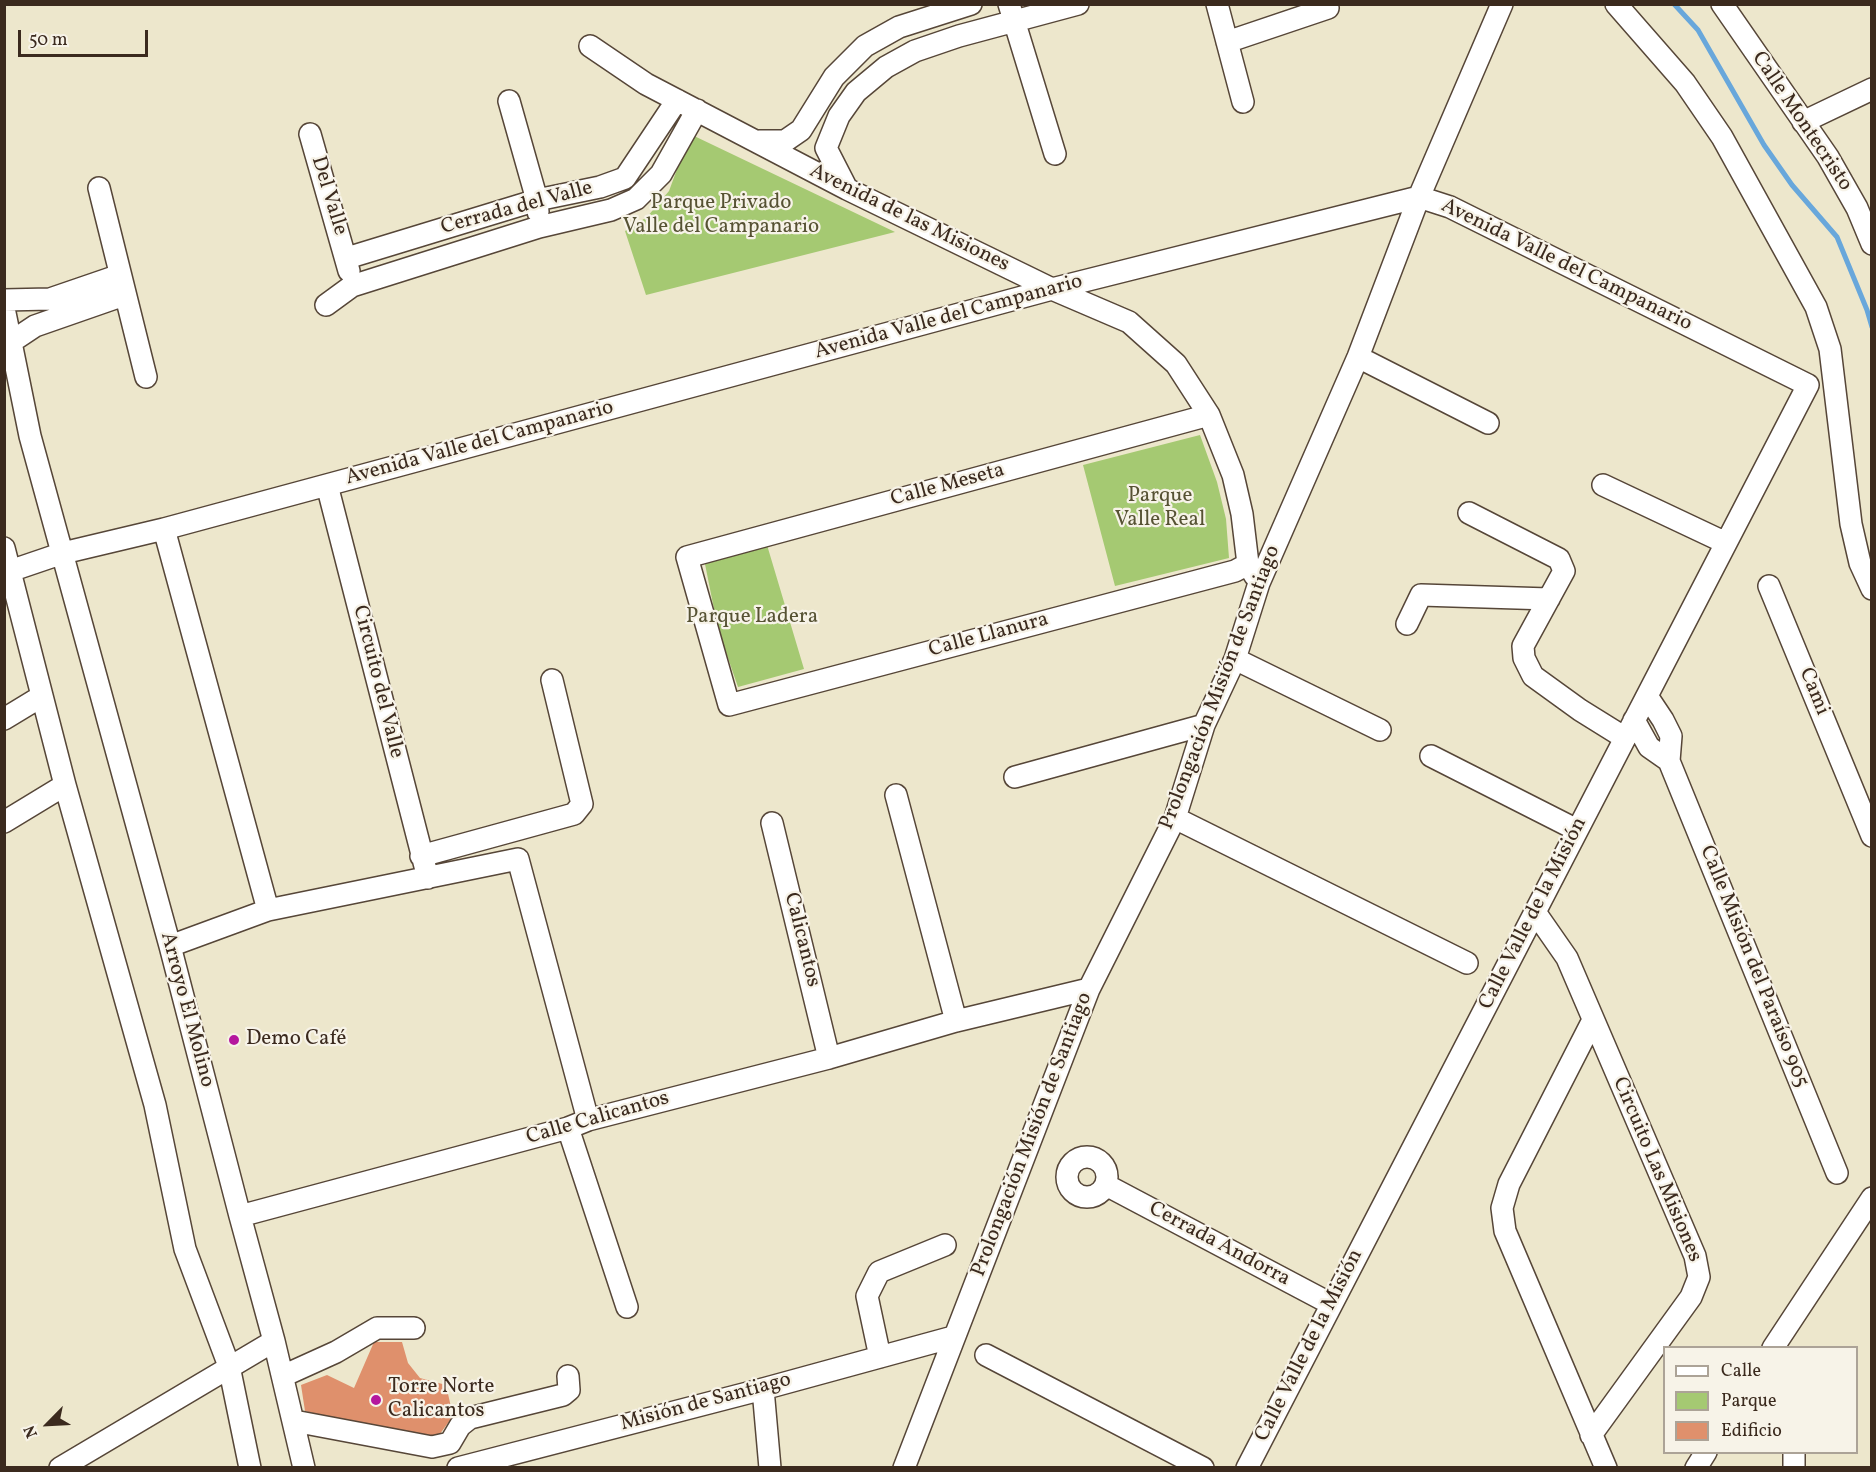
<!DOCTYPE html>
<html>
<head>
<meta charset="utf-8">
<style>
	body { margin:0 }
	#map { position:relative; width:1876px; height:1472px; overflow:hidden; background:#ede7cc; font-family:Vollkorn,serif }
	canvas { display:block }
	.frame { position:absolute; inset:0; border:6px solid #3b2a1e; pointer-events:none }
	.legend { position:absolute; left:1663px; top:1346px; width:195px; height:108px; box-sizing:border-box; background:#f7f3e8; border:2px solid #aca397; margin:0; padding:8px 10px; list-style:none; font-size:18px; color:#3b2a1e }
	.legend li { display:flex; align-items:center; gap:12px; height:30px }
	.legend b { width:30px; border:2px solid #aca397 }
	.north { position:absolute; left:18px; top:1394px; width:60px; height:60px; -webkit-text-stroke:4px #f7f3e8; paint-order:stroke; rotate:246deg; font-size:16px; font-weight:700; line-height:24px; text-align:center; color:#3b2a1e }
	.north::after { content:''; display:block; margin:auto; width:21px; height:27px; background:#3b2a1e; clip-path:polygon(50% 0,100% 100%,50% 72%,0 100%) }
	.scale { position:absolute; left:18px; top:30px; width:130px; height:27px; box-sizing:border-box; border:3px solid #3b2a1e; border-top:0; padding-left:8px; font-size:18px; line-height:21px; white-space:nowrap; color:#3b2a1e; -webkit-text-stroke:4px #f7f3e8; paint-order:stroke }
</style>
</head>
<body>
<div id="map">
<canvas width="1876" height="1472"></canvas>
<div class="frame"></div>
<ul class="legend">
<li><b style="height:8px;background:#fff"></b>Calle</li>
<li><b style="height:16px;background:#a5c972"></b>Parque</li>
<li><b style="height:16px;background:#df906c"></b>Edificio</li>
</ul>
<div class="north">N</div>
<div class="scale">50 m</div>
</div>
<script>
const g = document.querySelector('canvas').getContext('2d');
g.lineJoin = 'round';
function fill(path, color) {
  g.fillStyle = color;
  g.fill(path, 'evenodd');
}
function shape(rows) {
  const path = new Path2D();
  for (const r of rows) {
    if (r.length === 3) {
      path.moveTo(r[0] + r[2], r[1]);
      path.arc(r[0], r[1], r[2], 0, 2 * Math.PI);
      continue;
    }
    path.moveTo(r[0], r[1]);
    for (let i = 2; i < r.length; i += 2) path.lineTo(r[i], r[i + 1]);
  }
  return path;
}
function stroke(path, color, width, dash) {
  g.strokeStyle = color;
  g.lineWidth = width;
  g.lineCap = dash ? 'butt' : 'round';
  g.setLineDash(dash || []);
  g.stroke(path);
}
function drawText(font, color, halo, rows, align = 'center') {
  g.font = font + ' Vollkorn,serif';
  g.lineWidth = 4.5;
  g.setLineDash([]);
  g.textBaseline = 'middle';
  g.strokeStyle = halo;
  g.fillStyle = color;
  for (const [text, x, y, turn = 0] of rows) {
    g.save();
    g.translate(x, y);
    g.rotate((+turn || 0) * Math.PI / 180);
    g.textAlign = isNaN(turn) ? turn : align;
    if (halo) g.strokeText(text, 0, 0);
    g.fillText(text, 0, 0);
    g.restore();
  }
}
const green = shape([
	[690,134,895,232,646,295,625,231,647,217,669,191],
	[1200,435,1217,482,1226,519,1229,558,1115,586,1083,465],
	[767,545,804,669,738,687,718,629,705,564]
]);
const stream = shape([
	[1674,4,1698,30,1764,145,1792,185,1837,237,1867,310,1872,327]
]);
const building = shape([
	[374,1342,402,1342,408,1363,420,1378,446,1385,453,1416,437,1438,388,1433,305,1411,301,1385,327,1375,354,1388]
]);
const minor = shape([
	[1009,4,1055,154],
	[1217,4,1243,102],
	[1616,4,1685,83,1722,137,1816,307,1830,349,1851,524,1860,563,1872,589],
	[1722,4,1828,157,1857,208,1872,244],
	[1227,42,1328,8],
	[590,46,646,84,847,189,1052,289,1129,322,1176,364,1209,415,1233,475,1242,514,1248,564,1255,576],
	[509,101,537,200,538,212],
	[1803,122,1872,89],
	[310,134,349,271],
	[759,141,785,141,801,130,834,77,865,46,899,27,971,4],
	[99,188,146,377],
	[847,189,826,148,839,116,856,92,886,67,915,51,959,36,1078,4],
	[347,258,537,200,600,187,625,178,677,100],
	[4,300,50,299,120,275],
	[326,305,352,286,539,227,611,210,636,199,661,174,697,110],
	[4,308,30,436,170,946,240,1216,274,1341,304,1468],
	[11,342,35,326,124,295],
	[1358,357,1488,423],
	[1209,415,687,557,729,705,1235,571,1248,564],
	[327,485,428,878],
	[1603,485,1726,543],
	[1469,513,1559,559,1564,571,1523,646,1524,658,1533,676,1580,710,1625,738],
	[164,529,268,910],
	[4,548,65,785,155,1105,185,1249,229,1366,250,1468],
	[10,571,63,553,164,529,1052,289,1419,197,1450,207,1808,385],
	[1769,586,1872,836],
	[1407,624,1421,595,1549,599],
	[1235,659,1380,730],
	[1647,696,1663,720,1671,736,1669,761,1837,1173],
	[4,719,42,696],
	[1634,720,1649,747,1669,761],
	[1431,756,1577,830],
	[1015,777,1204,725],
	[896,795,956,1021],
	[1175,818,1467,963],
	[4,822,65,785],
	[772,823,829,1058],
	[421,856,574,814,582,804,552,680],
	[1535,912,1567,958,1695,1256,1699,1277,1691,1297,1591,1435],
	[170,946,268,910,518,859,588,1120],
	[1593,1020,1509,1184,1502,1208,1505,1231,1606,1468],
	[568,1128,627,1307],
	[1087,1177,20],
	[1106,1185,1331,1304],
	[240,1216,568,1128,588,1120,829,1058,956,1021,1089,989],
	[1773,1348,1872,1198],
	[986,1355,1203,1468],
	[880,1357,867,1296,879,1272,945,1245],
	[283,1376,336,1352,377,1328,414,1328],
	[763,1389,770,1468],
	[294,1421,432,1447,450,1443,460,1426,470,1418,563,1395,569,1390,568,1376],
	[1794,1452,1794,1468],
	[60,1468,274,1341],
	[458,1468,763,1389,953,1337],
	[904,1468,1089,989,1175,818,1204,725,1235,659,1259,583,1358,357,1419,197,1502,4],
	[1247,1468,1808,385],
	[1696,1468,1706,1452]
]);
const markers = [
	[234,1040,6,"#b5179e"],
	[376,1400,6,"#b5179e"]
];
const streetNames = [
	["Calle Montecristo",1801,122,56],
	["Del Valle",328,196,73],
	["Cerrada del Valle",517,209,-15],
	["Avenida de las Misiones",909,219,26],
	["Avenida Valle del Campanario",1566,266,26],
	["Avenida Valle del Campanario",949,318,-15],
	["Avenida Valle del Campanario",480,444,-15],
	["Calle Meseta",948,486,-15],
	["Calle Llanura",989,636,-15],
	["Circuito del Valle",377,682,76],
	["Prolongación Misión de Santiago",1221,688,-69],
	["Cami",1813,692,68],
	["Calle Valle de la Misión",1534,914,-63],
	["Calicantos",801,940,76],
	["Calle Misión del Paraíso 905",1753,967,68],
	["Arroyo El Molino",186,1010,75],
	["Calle Calicantos",598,1119,-16],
	["Prolongación Misión de Santiago",1033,1135,-69],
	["Circuito Las Misiones",1656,1170,67],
	["Cerrada Andorra",1219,1245,28],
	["Calle Valle de la Misión",1310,1346,-63],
	["Misión de Santiago",706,1403,-15]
];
const parkNames = [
	["Parque Privado",721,204],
	["Valle del Campanario",721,228],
	["Parque",1160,497],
	["Valle Real",1160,521],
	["Parque Ladera",752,618]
];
const poiNames = [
	["Demo Café",246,1040],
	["Torre Norte",388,1388],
	["Calicantos",388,1412]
];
fill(green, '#a5c972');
stroke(stream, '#68a7db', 5);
fill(building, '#df906c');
stroke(minor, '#564638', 24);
stroke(minor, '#fff', 21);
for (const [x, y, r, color] of markers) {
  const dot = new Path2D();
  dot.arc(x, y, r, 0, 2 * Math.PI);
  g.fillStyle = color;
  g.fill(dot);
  stroke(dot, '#f7f3e8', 2);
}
drawText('21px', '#3b2a1e', '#f7f3e8', streetNames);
drawText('21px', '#565233', '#f7f3e8', parkNames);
drawText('21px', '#3b2a1e', '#f7f3e8', poiNames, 'left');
</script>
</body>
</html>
